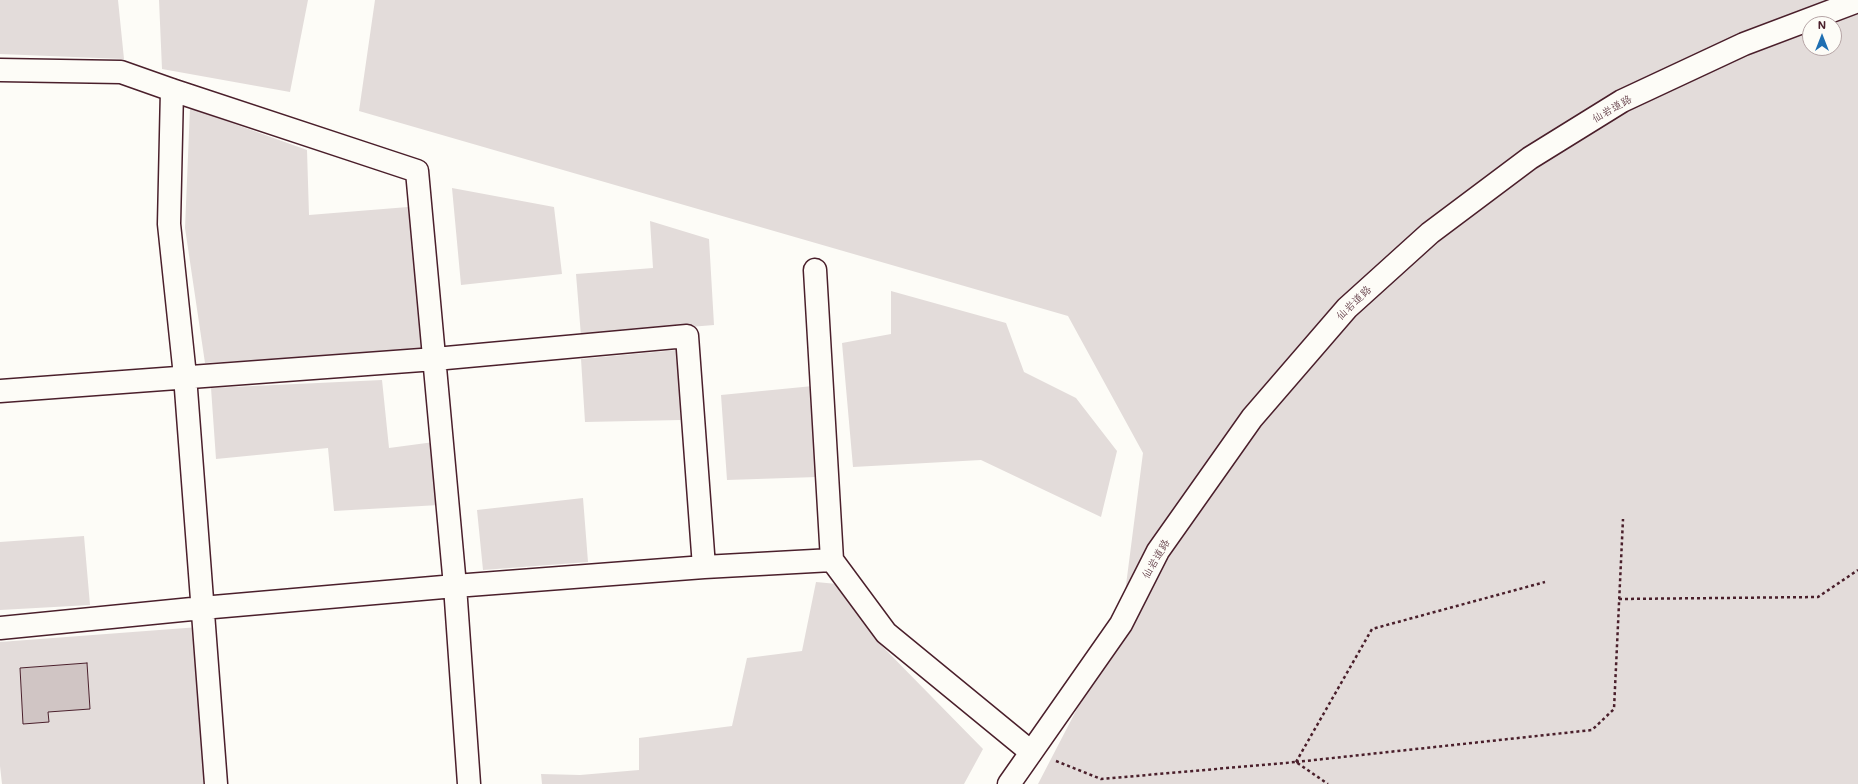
<!DOCTYPE html>
<html>
<head>
<meta charset="utf-8">
<style>
	body { margin:0 }
	#map { position:relative; width:1858px; height:784px; overflow:hidden; background:#fdfcf7; font-family:Mali,sans-serif }
	canvas { display:block }
	.north { position:absolute; left:1802px; top:16px; width:40px; height:40px; box-sizing:border-box; background:#fdfcf7; border:1px solid #b5a4a5; border-radius:50%; rotate:0deg; font-size:11px; font-weight:700; line-height:16px; text-align:center; color:#4a1f2b }
	.north::after { content:''; display:block; margin:auto; width:14px; height:18px; background:#1f6fb2; clip-path:polygon(50% 0,100% 100%,50% 72%,0 100%) }
</style>
</head>
<body>
<div id="map">
<canvas width="1858" height="784"></canvas>
<div class="north">N</div>
</div>
<script>
const g = document.querySelector('canvas').getContext('2d');
g.lineJoin = 'round';
function fill(path, color) {
  g.fillStyle = color;
  g.fill(path, 'evenodd');
}
function shape(rows) {
  const path = new Path2D();
  for (const r of rows) {
    path.moveTo(r[0], r[1]);
    for (let i = 2; i < r.length; i += 2) path.lineTo(r[i], r[i + 1]);
  }
  return path;
}
function stroke(path, color, width, dash) {
  g.strokeStyle = color;
  g.lineWidth = width;
  g.lineCap = dash ? 'butt' : 'round';
  g.setLineDash(dash || []);
  g.stroke(path);
}
function drawText(font, color, halo, rows, align = 'center') {
  g.font = font + ' Mali,"Klee One",sans-serif';
  g.lineWidth = 4;
  g.setLineDash([]);
  g.textBaseline = 'middle';
  g.strokeStyle = halo;
  g.fillStyle = color;
  for (const [text, x, y, turn = 0] of rows) {
    g.save();
    g.translate(x, y);
    g.rotate((+turn || 0) * Math.PI / 180);
    g.textAlign = isNaN(turn) ? turn : align;
    if (halo) g.strokeText(text, 0, 0);
    g.fillText(text, 0, 0);
    g.restore();
  }
}
const green = shape([
	[0,0,118,0,124,59,0,54],
	[159,0,308,0,290,92,162,69],
	[375,0,1858,0,1858,784,1038,784,1121,624,1143,453,1068,316,359,111],
	[1810,24,1834,24,1834,48,1810,48],
	[190,108,307,150,309,215,408,207,422,351,205,363,185,228],
	[452,188,554,207,562,274,461,285],
	[650,221,709,239,714,325,581,336,576,274,653,268],
	[891,291,1006,323,1024,372,1076,398,1117,451,1101,517,981,460,853,467,842,343,891,334],
	[677,350,681,420,585,422,581,359],
	[382,380,389,448,434,442,439,505,334,511,328,448,216,459,211,388],
	[813,386,817,477,727,480,721,395],
	[583,498,588,562,483,570,477,510],
	[84,536,90,605,0,610,0,542],
	[816,582,837,584,880,644,983,749,964,784,542,784,541,774,580,775,639,770,639,738,732,726,747,658,802,651],
	[199,627,211,784,2,784,0,766,0,642],
	[87,663,90,709,48,712,23,723,20,668]
]);
const building = shape([
	[87,663,90,709,48,712,49,722,23,724,20,668,87,663]
]);
const path = shape([
	[1619,599,1818,597,1858,570],
	[1056,761,1101,779,1296,762,1328,784],
	[1296,762,1592,730,1614,709,1623,519],
	[1296,762,1372,629,1545,582]
]);
const minor = shape([
	[0,70,121,72,172,90,417,171,455,586,469,784],
	[172,90,169,224,185,376,216,784],
	[815,270,832,560,886,633,1031,752],
	[0,391,435,359,687,336,704,567],
	[0,628,202,608,455,586,704,567,832,560]
]);
const highway = shape([
	[1009,784,1121,624,1158,551,1252,418,1347,308,1430,233,1530,158,1622,101,1744,44,1858,1]
]);
const streetNames = [
	["仙岩道路",1612,109,-30],
	["仙岩道路",1354,303,-44],
	["仙岩道路",1156,559,-60]
];
fill(green, '#e3dcda');
fill(building, '#d0c5c4');
stroke(building, '#4a1f2b', 1);
stroke(minor, '#4a1f2b', 25);
stroke(highway, '#4a1f2b', 25);
stroke(path, '#4a1f2b', 2.5, [3, 3]);
stroke(minor, '#fdfcf7', 22);
stroke(highway, '#fdfcf7', 22);
drawText('11px', '#4a1f2b', '#fdfcf7', streetNames);
</script>
</body>
</html>
